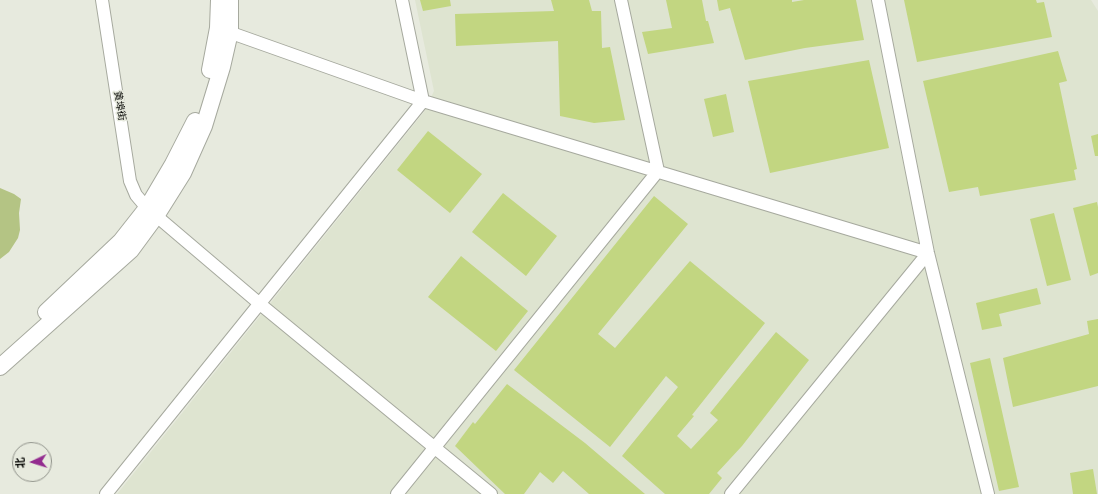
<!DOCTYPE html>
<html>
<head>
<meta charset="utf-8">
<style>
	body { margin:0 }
	#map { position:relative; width:1098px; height:494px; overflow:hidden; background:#e7eade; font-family:"Nunito Sans","Noto Sans SC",sans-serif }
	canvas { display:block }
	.north { position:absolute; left:12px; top:442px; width:40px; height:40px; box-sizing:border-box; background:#e7eade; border:1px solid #8f9189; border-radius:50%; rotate:266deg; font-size:11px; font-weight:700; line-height:16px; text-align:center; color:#0b0c09 }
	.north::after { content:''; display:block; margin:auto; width:14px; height:18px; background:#932b8f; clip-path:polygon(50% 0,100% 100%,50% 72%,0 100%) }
</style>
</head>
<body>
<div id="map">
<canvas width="1098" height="494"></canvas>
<div class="north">北</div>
</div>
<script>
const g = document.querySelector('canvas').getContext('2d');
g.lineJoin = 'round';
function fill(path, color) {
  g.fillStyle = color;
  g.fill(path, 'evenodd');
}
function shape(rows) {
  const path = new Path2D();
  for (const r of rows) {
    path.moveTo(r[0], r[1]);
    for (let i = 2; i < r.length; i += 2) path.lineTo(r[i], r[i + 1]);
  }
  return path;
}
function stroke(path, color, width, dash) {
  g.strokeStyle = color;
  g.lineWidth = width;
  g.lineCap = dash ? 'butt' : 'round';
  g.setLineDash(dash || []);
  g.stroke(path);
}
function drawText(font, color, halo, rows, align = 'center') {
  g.font = font + ' "Nunito Sans","Noto Sans SC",sans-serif';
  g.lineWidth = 3;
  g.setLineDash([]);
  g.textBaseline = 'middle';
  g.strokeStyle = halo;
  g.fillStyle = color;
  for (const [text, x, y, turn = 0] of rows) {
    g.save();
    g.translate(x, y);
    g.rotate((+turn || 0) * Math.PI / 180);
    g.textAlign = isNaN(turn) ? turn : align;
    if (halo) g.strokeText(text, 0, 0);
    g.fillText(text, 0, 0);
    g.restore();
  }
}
const built = shape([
	[415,0,1091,0,1098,11,1098,494,117,494,424,112,434,91]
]);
const green = shape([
	[0,188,14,194,21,199,19,213,20,230,18,238,9,252,0,259]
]);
const building = shape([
	[420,0,450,0,451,6,423,11],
	[551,0,589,0,592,11,601,11,602,48,610,47,625,120,594,123,560,116,558,41,456,46,455,14,554,11],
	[666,0,702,0,706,21,708,21,714,43,648,54,642,32,672,28],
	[717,0,792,0,792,2,804,0,856,0,864,40,805,48,745,60,730,8,719,11],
	[904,0,1036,0,1037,3,1044,2,1052,37,917,62],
	[1058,51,1067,81,1059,83,1077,169,1074,170,1076,180,980,196,978,187,949,192,923,81],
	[869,60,889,148,770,173,748,81],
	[726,94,734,132,713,137,704,99],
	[428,131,482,174,450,213,397,170],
	[1098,134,1098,156,1095,156,1091,136],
	[503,193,557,236,526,276,472,232],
	[654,196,688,224,598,334,615,348,690,261,765,323,692,415,694,416,677,436,691,449,718,420,710,413,776,332,809,360,742,446,717,473,722,478,709,494,665,494,622,456,678,387,666,376,610,447,514,370],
	[1097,202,1098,207,1098,273,1090,276,1073,208],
	[1054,213,1071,280,1047,286,1030,219],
	[461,256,528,311,496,351,428,297],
	[1037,288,1041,304,999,314,1002,326,982,330,976,303],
	[1098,319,1098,386,1013,407,1003,358,1089,334,1087,321],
	[990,358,1019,487,999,491,970,363],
	[507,384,585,443,645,494,589,494,563,471,553,483,540,472,524,494,505,494,455,446,473,422,475,424],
	[1093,469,1097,494,1073,494,1070,473]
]);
const secondary = shape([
	[102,0,130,181,136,195,147,208,260,304,491,494],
	[878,0,928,253,988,494],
	[223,30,423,101,928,253,731,494],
	[106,494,423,101,402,0],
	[397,494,658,171,621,0]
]);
const highway = shape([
	[210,70,218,28,219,0],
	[46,312,121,241,147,208,173,164,195,121],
	[0,367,131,250,156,216,183,173,204,126,222,67,230,32,230,0]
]);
const streetNames = [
	["黄埠街",119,106,81]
];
fill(built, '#dee4d0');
fill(green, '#b4c484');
fill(building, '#c2d681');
stroke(secondary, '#a6a99e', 14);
stroke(highway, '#a6a99e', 18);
stroke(secondary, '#fff', 12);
stroke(highway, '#fff', 16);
drawText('10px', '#0b0c09', '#e7eade', streetNames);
</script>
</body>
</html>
